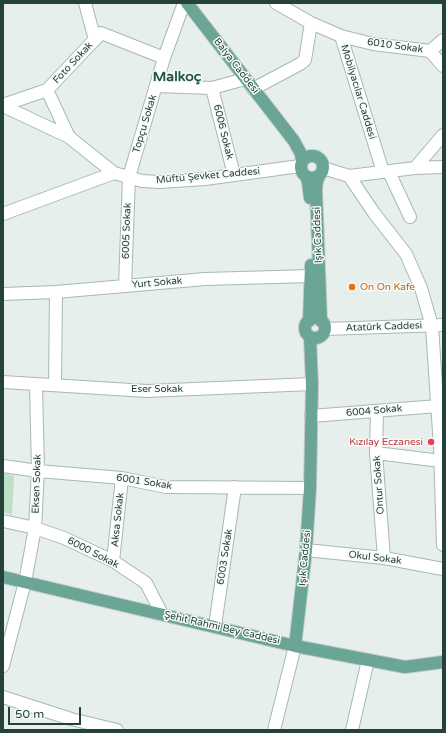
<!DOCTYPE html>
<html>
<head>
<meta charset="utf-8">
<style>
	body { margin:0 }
	#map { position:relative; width:446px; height:733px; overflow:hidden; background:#e6efeb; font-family:"Varela Round",sans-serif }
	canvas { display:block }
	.frame { position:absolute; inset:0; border:4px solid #24423a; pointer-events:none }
	.scale { position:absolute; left:8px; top:707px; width:73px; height:18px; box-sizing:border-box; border:2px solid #24423a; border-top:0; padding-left:5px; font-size:12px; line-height:14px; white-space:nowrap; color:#24423a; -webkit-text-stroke:3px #f7fbf9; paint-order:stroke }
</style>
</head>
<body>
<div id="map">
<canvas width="446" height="733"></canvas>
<div class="frame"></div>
<div class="scale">50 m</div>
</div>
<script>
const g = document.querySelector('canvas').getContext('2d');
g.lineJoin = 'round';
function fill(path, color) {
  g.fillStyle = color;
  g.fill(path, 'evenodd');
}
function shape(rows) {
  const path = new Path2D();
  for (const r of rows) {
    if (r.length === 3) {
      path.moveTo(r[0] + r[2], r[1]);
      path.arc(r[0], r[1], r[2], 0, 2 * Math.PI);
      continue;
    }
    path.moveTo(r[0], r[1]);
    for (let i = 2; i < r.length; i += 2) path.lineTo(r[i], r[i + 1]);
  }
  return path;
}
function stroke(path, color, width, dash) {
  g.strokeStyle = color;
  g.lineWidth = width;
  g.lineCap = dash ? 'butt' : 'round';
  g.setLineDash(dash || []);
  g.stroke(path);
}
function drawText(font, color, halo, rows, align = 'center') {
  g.font = font + ' "Varela Round",sans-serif';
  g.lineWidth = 3;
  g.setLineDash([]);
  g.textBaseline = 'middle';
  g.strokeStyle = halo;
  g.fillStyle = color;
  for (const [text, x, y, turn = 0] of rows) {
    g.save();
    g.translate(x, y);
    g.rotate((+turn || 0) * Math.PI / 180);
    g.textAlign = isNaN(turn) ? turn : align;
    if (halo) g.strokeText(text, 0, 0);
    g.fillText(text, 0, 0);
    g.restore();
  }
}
const green = shape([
	[3,473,14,476,12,515,3,512]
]);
const minor = shape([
	[85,3,95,40],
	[276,3,311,23,341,36,373,44,430,51,443,66],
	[341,36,383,172],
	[430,51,443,40],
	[156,86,212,88,245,79],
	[212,88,234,175],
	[253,89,300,64,305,60,311,23],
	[47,90,69,137],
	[3,105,47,90,101,33,164,58],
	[3,106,69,137,114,173],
	[323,168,349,176,415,168,443,167],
	[415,168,443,135],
	[389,172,410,217],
	[349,176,374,213,406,254,421,288,432,326,440,447,443,545],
	[3,214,114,173,142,181,160,182,205,179,300,166],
	[125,286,129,177,164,58,184,3],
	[3,294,56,292,205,279,311,276],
	[325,329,443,325],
	[3,382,147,391,312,384],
	[55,385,56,292],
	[377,411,376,453,384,558],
	[311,416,438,406],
	[376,453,441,461],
	[3,466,38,471,122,478,166,487,310,488],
	[3,521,35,528,64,538,113,561,146,583,162,614],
	[306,550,384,558,443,569],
	[113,561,122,478],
	[215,626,235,487],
	[3,666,25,582,35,528,38,471,36,385],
	[3,697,71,719,117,730],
	[274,730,295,646],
	[352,730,368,660]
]);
const major = shape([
	[187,3,294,141,301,154,302,161],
	[312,167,11],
	[320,174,317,181,316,189,321,321],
	[306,176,308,182,310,198],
	[315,328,10],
	[309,321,311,265],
	[3,577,295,646,405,667,443,662],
	[295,646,306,550,310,488,312,384,310,337]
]);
const markers = [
	[352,287,4,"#e8710a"],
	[431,442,4,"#e0444e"]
];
const streetNames = [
	["6010 Sokak",395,46,8],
	["Foto Sokak",73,63,-47],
	["Balya Caddesi",236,66,52],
	["Mobilyacılar Caddesi",358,92,73],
	["Topçu Sokak",145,124,-73],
	["6006 Sokak",223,132,76],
	["Müftü Şevket Caddesi",208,176,-5],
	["6005 Sokak",127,231,-88],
	["Işık Caddesi",318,235,-92],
	["Yurt Sokak",157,283,-5],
	["Atatürk Caddesi",384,327,-2],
	["Eser Sokak",157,389],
	["6004 Sokak",374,411,-5],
	["6001 Sokak",144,482,9],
	["Eksen Sokak",37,484,-88],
	["Ontur Sokak",379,485,-94],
	["Aksa Sokak",118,520,-84],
	["6000 Sokak",93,553,27],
	["6003 Sokak",225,557,-81],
	["Işık Caddesi",305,558,-85],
	["Okul Sokak",375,558,7],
	["Şehit Rahmi Bey Caddesi",222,628,13]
];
const foodNames = [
	["On On Kafe",360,287]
];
const healthNames = [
	["Kızılay Eczanesi",423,442]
];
const districtNames = [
	["Malkoç",177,77]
];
fill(green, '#bfe0c8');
stroke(minor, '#a8b8b2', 14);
stroke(major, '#c2cac8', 14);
stroke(minor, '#fff', 12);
stroke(major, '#6aa596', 12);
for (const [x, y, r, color] of markers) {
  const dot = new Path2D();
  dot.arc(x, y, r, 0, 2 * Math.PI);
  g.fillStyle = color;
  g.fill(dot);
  stroke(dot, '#f7fbf9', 1.5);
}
drawText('10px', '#24423a', '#f7fbf9', streetNames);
drawText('10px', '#c56008', '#f7fbf9', foodNames, 'left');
drawText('10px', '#be3a42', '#f7fbf9', healthNames, 'right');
drawText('bold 14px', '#1f5548', '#f7fbf9', districtNames);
</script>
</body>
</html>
